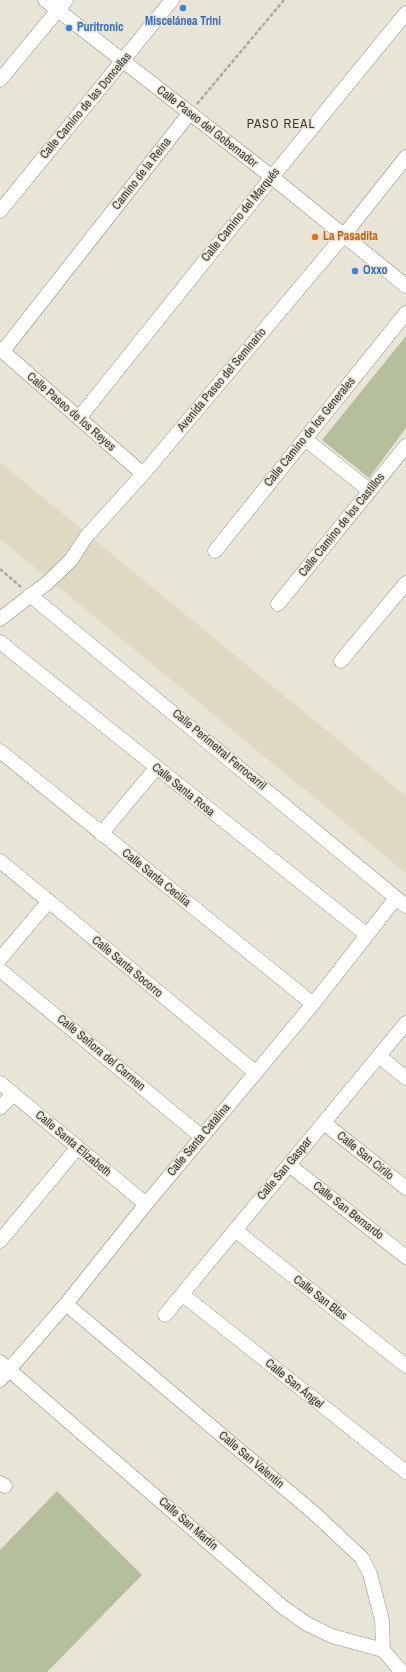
<!DOCTYPE html>
<html>
<head>
<meta charset="utf-8">
<style>
	body { margin:0 }
	canvas { display:block; background:#e8e5d6 }
</style>
</head>
<body>
<canvas width="406" height="1672"></canvas>
<script>
const g = document.querySelector('canvas').getContext('2d');
g.lineJoin = 'round';
function fill(path, color) {
  g.fillStyle = color;
  g.fill(path, 'evenodd');
}
function shape(rows) {
  const path = new Path2D();
  for (const r of rows) {
    path.moveTo(r[0], r[1]);
    for (let i = 2; i < r.length; i += 2) path.lineTo(r[i], r[i + 1]);
  }
  return path;
}
function stroke(path, color, width, dash) {
  g.strokeStyle = color;
  g.lineWidth = width;
  g.lineCap = dash ? 'butt' : 'round';
  g.setLineDash(dash || []);
  g.stroke(path);
}
function drawText(font, color, halo, rows, align = 'center') {
  g.font = font + ' "Archivo Narrow",sans-serif';
  g.lineWidth = 3;
  g.setLineDash([]);
  g.textBaseline = 'middle';
  g.strokeStyle = halo;
  g.fillStyle = color;
  for (const [text, x, y, turn = 0] of rows) {
    g.save();
    g.translate(x, y);
    g.rotate((+turn || 0) * Math.PI / 180);
    g.textAlign = isNaN(turn) ? turn : align;
    if (halo) g.strokeText(text, 0, 0);
    g.fillText(text, 0, 0);
    g.restore();
  }
}
const built = shape([
	[0,462,406,796,406,873,0,539]
]);
const green = shape([
	[406,336,406,428,369,478,322,440],
	[57,1491,142,1575,47,1672,0,1672,0,1550]
]);
const path = shape([
	[197,104,284,0],
	[0,569,21,587]
]);
const minor = shape([
	[45,0,272,177,406,286],
	[0,80,66,0],
	[0,211,172,0],
	[0,349,143,474],
	[3,351,189,114],
	[79,418,272,177,406,13],
	[305,439,370,491],
	[215,551,406,313],
	[30,595,406,906],
	[278,604,406,446],
	[0,619,47,583,71,560,86,537,143,474,344,235,406,157],
	[0,642,367,935],
	[341,661,406,583],
	[0,751,313,1004],
	[101,834,156,768],
	[0,861,255,1072],
	[0,959,49,901],
	[0,970,202,1137],
	[379,1056,406,1078],
	[0,1083,146,1204],
	[0,1108,13,1094],
	[324,1123,406,1188],
	[289,1165,406,1257],
	[235,1230,406,1366],
	[0,1241,78,1147],
	[183,1295,406,1472],
	[66,1304,314,1513,362,1558,370,1574,382,1620,383,1650],
	[165,1315,406,1023],
	[0,1362,284,1608,307,1624,332,1636,383,1650],
	[0,1380,66,1304,146,1204,313,1004,396,898],
	[0,1483,5,1486],
	[383,1650,402,1672]
]);
const markers = [
	[183,8,4,"#3f7fe0"],
	[69,28,4,"#3f7fe0"],
	[315,237,4,"#e8710a"],
	[355,271,4,"#3f7fe0"]
];
const shopNames = [
	["Miscelánea Trini",183,22,"center"],
	["Puritronic",77,28],
	["Oxxo",363,271]
];
const streetNames = [
	["Calle Camino de las Doncellas",86,106,-50],
	["Calle Paseo del Gobernador",207,127,38],
	["Camino de la Reina",142,174,-52],
	["Calle Camino del Marqués",241,215,-51],
	["Avenida Paseo del Seminario",222,380,-50],
	["Calle Paseo de los Reyes",71,412,41],
	["Calle Camino de los Generales",310,432,-51],
	["Calle Camino de los Castillos",342,525,-51],
	["Calle Perimetral Ferrocarril",219,750,40],
	["Calle Santa Rosa",183,790,39],
	["Calle Santa Cecilia",156,878,39],
	["Calle Santa Socorro",127,967,40],
	["Calle Señora del Carmen",101,1053,40],
	["Calle Santa Catalina",199,1140,-50],
	["Calle Santa Elizabeth",73,1144,40],
	["Calle San Cirilo",365,1156,39],
	["Calle San Gaspar",285,1169,-50],
	["Calle San Bernardo",348,1211,38],
	["Calle San Blas",320,1298,38],
	["Calle San Ángel",294,1384,39],
	["Calle San Valentín",251,1460,40],
	["Calle San Martín",188,1524,41]
];
const foodNames = [
	["La Pasadita",323,237]
];
const neighbourhoodNames = [
	["PASO REAL",281,125]
];
fill(built, '#dfd9c4');
fill(green, '#b6bf9c');
stroke(minor, '#939083', 15);
stroke(path, '#acaa9e', 2.5, [4, 2]);
stroke(minor, '#fff', 14);
for (const [x, y, r, color] of markers) {
  const dot = new Path2D();
  dot.arc(x, y, r, 0, 2 * Math.PI);
  g.fillStyle = color;
  g.fill(dot);
  stroke(dot, '#e8e5d6', 1.5);
}
drawText('bold 12px', '#366cbe', '#e8e5d6', shopNames, 'left');
drawText('12px', '#3a3933', '#e8e5d6', streetNames);
drawText('bold 12px', '#c56008', '#e8e5d6', foodNames, 'left');
g.letterSpacing = '1px';
drawText('13px', '#3a3933', '#e8e5d6', neighbourhoodNames);
g.letterSpacing = '0px';
</script>
</body>
</html>
